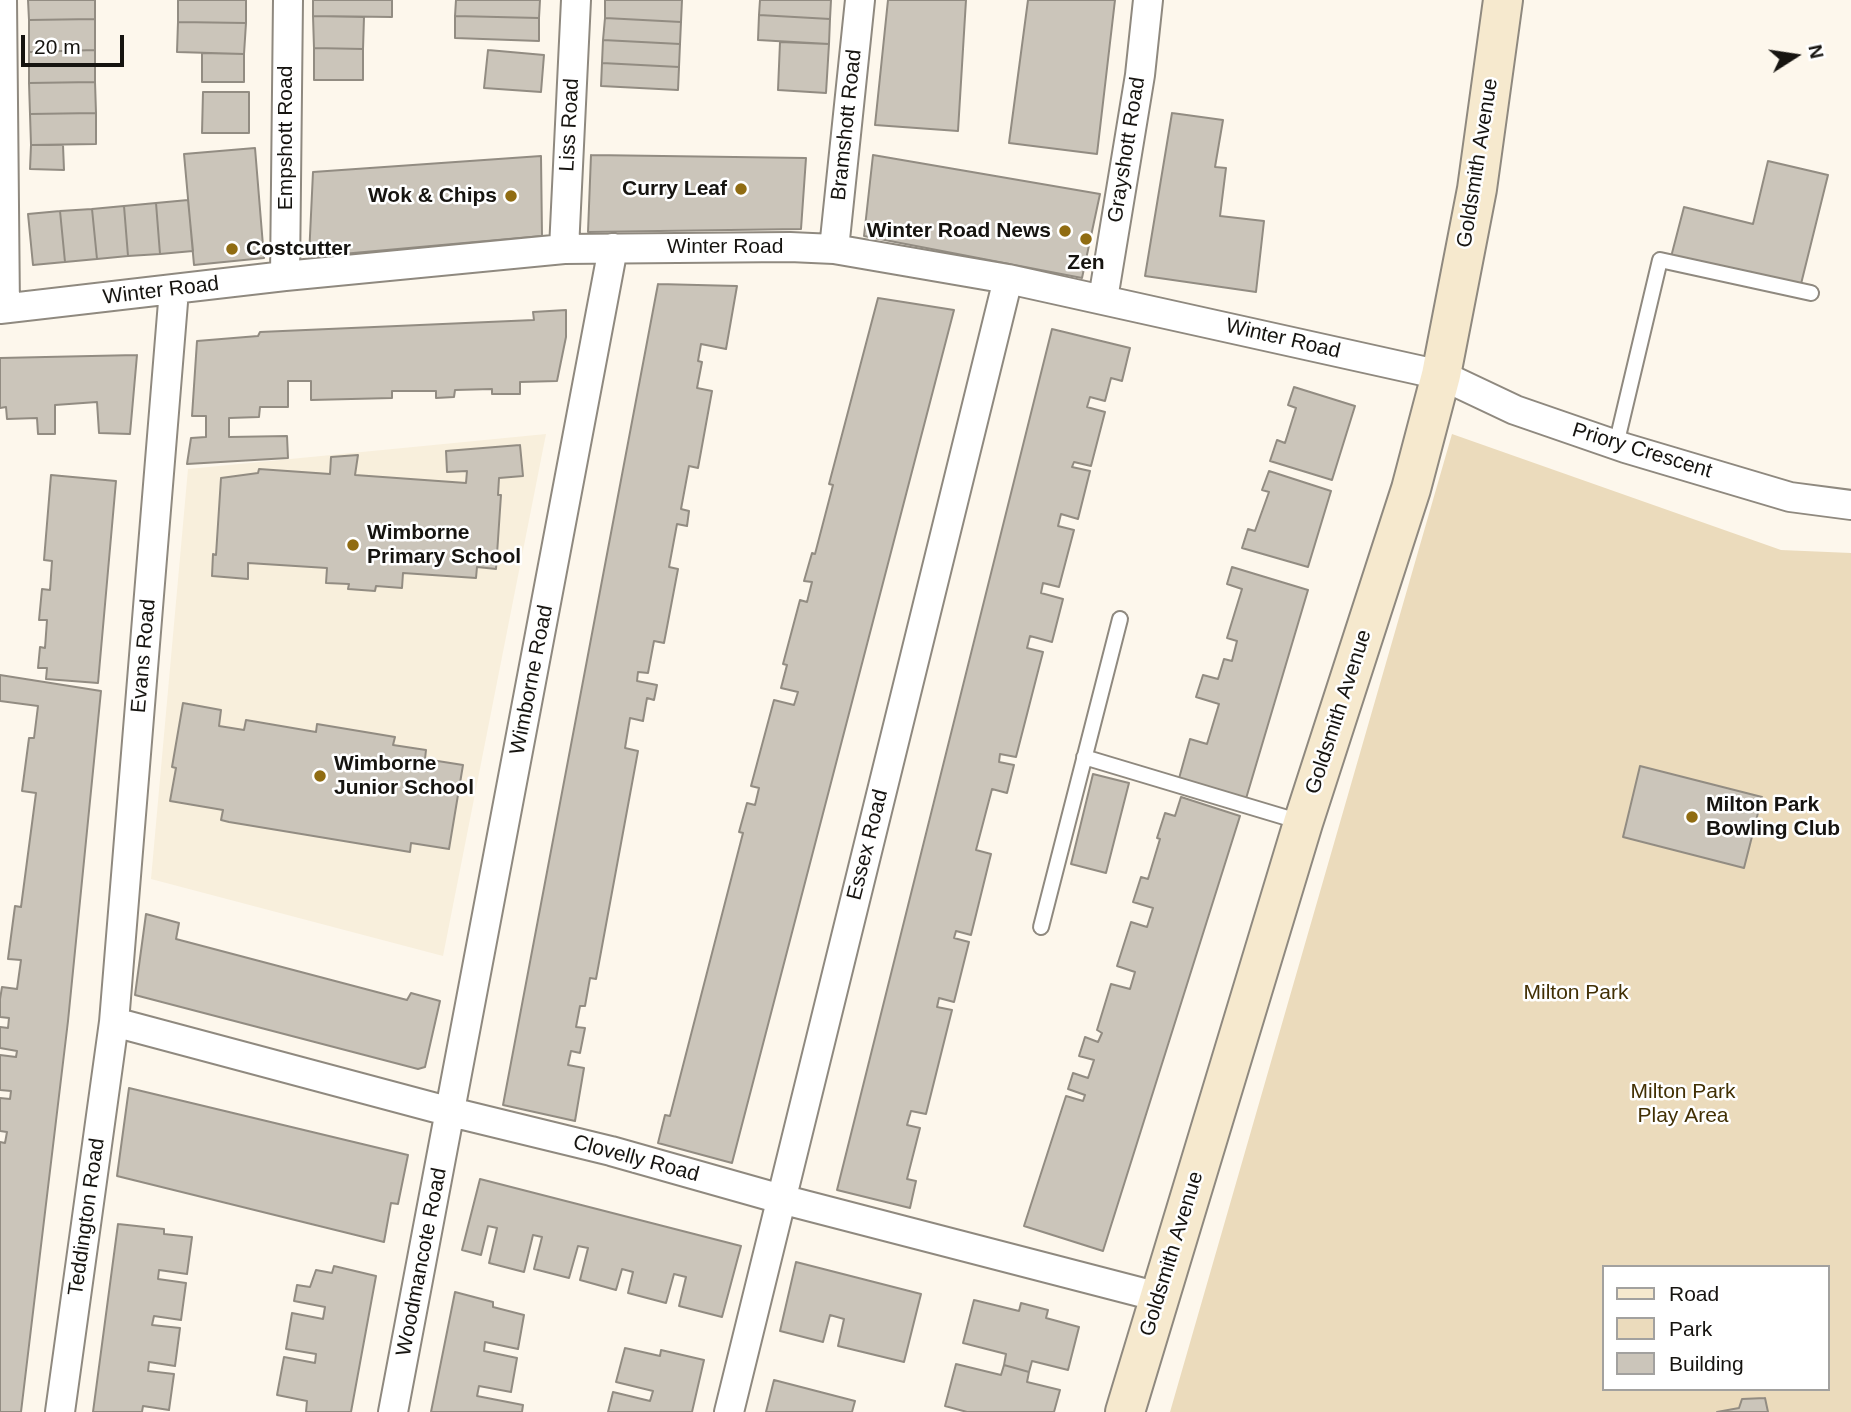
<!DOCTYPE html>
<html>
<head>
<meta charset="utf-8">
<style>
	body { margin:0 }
	#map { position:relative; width:1851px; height:1412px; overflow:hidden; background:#fdf7ec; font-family:Arial,sans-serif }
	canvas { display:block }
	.legend { position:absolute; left:1602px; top:1265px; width:228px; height:126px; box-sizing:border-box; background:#fff; border:2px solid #a2a19f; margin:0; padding:9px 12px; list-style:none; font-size:21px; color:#161410 }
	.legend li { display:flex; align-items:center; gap:14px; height:35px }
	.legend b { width:35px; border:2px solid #a2a19f }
	.north { position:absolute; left:1760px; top:21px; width:70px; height:70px; -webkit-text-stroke:5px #fff; paint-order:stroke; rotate:78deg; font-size:19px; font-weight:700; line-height:28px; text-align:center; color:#161410 }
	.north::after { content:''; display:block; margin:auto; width:24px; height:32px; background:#161410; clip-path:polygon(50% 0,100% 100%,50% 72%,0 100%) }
	.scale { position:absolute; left:21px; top:35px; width:103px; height:32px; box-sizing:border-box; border:4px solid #161410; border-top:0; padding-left:9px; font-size:21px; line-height:24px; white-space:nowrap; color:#161410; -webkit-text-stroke:5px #fff; paint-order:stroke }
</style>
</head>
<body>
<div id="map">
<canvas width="1851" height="1412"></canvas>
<ul class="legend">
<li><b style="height:9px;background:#f6e9ce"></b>Road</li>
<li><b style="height:19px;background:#ebdbbc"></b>Park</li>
<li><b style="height:19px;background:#cbc5ba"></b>Building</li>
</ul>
<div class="north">N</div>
<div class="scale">20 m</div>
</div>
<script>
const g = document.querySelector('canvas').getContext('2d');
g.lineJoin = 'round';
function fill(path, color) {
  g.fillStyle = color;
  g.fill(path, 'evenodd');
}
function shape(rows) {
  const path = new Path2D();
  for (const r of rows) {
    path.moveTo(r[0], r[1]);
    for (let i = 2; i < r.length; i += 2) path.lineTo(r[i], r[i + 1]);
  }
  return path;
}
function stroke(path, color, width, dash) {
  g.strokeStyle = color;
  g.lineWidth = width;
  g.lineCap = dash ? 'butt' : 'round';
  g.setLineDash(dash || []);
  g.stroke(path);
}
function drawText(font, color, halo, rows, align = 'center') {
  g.font = font + ' Arial,sans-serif';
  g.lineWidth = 5;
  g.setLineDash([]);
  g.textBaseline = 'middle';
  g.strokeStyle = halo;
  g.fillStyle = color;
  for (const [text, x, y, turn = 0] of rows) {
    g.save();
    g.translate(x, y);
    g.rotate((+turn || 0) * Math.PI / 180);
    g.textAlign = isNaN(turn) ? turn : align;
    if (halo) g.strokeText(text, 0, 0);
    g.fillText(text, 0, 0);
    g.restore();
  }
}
const built = shape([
	[546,434,443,956,151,879,188,469]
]);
const green = shape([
	[1452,434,1781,550,1851,553,1851,1412,1170,1412],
	[1604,1267,1828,1267,1828,1389,1604,1389]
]);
const building = shape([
	[28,0,95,0,95,19,29,20,28,0],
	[178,0,246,0,246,23,178,22,178,0],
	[313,0,392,0,392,17,313,16,313,0],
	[456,0,540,0,539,18,455,16,456,0],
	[605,0,682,0,681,22,605,18,605,0],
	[760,0,831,0,830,19,759,15,760,0],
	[888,0,966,0,958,131,875,125,888,0],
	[1028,0,1115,0,1097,154,1009,143,1028,0],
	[759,15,830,19,829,44,758,40,759,15],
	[313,16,364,17,363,49,314,48,313,16],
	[455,16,539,18,539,41,455,38,455,16],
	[605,18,681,22,680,44,603,40,605,18],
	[95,19,95,50,29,52,29,20,95,19],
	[178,22,246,23,244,54,177,52,178,22],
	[603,40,680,44,679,67,602,63,603,40],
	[780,42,829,44,826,93,778,90,780,42],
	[314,48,363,49,363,80,314,80,314,48],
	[95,50,95,82,29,83,29,52,95,50],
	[488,50,544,55,541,92,484,88,488,50],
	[202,53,244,54,244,82,202,82,202,53],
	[602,63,679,67,678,90,601,86,602,63],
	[95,82,96,113,30,114,29,83,95,82],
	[203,92,249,92,249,133,202,133,203,92],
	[96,113,96,144,31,145,30,114,96,113],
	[1172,113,1223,120,1215,167,1226,168,1220,216,1264,221,1256,292,1145,276,1172,113],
	[31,145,63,145,64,170,30,169,31,145],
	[255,148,264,258,194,265,184,154,255,148],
	[591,155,806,158,801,229,588,232,591,155],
	[873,155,1100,194,1082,278,864,236,873,155],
	[541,156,542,236,309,257,313,172,541,156],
	[1768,161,1828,175,1800,288,1671,257,1684,207,1753,224,1768,161],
	[188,200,193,251,160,254,156,203,188,200],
	[156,203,160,254,128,256,124,206,156,203],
	[124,206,128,256,97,259,92,209,124,206],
	[92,209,97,259,65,262,60,211,92,209],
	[60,211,65,262,33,265,28,214,60,211],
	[658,284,737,286,726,349,701,344,698,361,702,362,697,388,712,391,698,468,689,466,681,509,689,511,687,526,677,524,669,567,678,569,664,643,654,641,648,673,638,672,637,681,657,685,654,700,647,698,643,721,630,718,625,748,638,751,596,979,590,978,585,1006,580,1006,576,1027,585,1028,580,1053,571,1051,568,1065,584,1068,575,1121,503,1105,658,284],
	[878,298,954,310,732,1163,658,1143,665,1115,670,1116,743,833,739,832,747,803,755,805,759,788,751,786,774,700,794,705,798,692,781,688,787,665,783,664,800,600,807,602,812,582,804,581,812,553,815,554,833,485,829,484,878,298],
	[566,310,566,337,557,381,520,382,520,394,492,394,492,389,455,390,454,397,436,398,436,391,392,391,392,398,311,400,311,381,288,381,288,407,260,407,259,417,229,418,229,437,287,436,288,458,187,464,191,438,206,437,206,416,192,416,197,341,258,336,260,332,534,320,533,312,566,310],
	[1052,329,1130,348,1122,381,1111,378,1105,401,1090,397,1087,407,1105,412,1091,466,1074,462,1072,467,1090,471,1078,519,1061,514,1058,526,1074,530,1059,587,1043,583,1041,593,1063,599,1052,642,1030,636,1027,648,1043,652,1016,757,1000,754,999,762,1014,765,1007,793,992,789,976,850,991,854,971,935,956,931,954,938,969,942,954,1002,939,998,937,1007,952,1010,926,1114,911,1111,907,1125,920,1128,907,1179,916,1181,910,1208,837,1190,1052,329],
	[137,355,130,434,99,433,97,402,55,405,55,434,38,434,37,418,7,419,6,407,0,408,0,358,137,355],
	[1294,387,1355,406,1332,480,1270,461,1277,440,1285,443,1296,408,1288,405,1294,387],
	[520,445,523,476,499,478,498,495,501,495,496,569,477,567,476,578,403,573,402,588,376,586,375,591,348,589,349,584,326,583,327,568,248,563,248,579,212,576,213,554,216,555,221,478,258,473,259,469,330,474,331,457,358,455,355,475,466,483,467,471,447,472,446,451,520,445],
	[1269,471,1331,491,1308,567,1242,548,1248,529,1255,531,1269,492,1262,490,1269,471],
	[51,475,116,481,98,683,46,679,47,668,38,668,40,647,45,648,47,620,39,620,42,589,50,590,52,561,44,560,51,475],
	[1232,567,1308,590,1245,802,1178,782,1190,739,1207,744,1219,704,1196,697,1203,675,1218,679,1224,659,1232,661,1237,641,1227,638,1242,589,1227,584,1232,567],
	[0,675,101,691,68,1021,21,1412,0,1412,0,1142,5,1143,7,1132,0,1131,0,1098,10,1099,11,1091,0,1090,0,1055,16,1057,17,1051,0,1048,0,1027,8,1028,9,1018,0,1017,0,999,2,987,17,989,21,960,8,959,15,906,21,907,36,793,22,791,29,738,34,738,38,706,0,701,0,675],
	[183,703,221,710,219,726,244,730,246,720,316,732,317,724,395,737,393,745,426,750,425,759,463,765,449,849,411,843,410,852,229,822,221,820,223,810,170,801,176,768,172,767,183,703],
	[1640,766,1762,797,1744,868,1623,837,1640,766],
	[1093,774,1129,783,1106,873,1071,864,1093,774],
	[1181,797,1240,816,1103,1251,1024,1226,1066,1096,1083,1101,1085,1095,1068,1089,1073,1073,1088,1078,1094,1060,1079,1056,1085,1037,1098,1042,1102,1033,1097,1030,1111,984,1130,989,1135,972,1117,966,1131,922,1147,927,1153,908,1133,902,1141,877,1148,879,1160,839,1157,838,1165,813,1175,816,1181,797],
	[146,914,179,923,176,939,407,1000,411,993,440,1001,425,1067,418,1069,135,995,146,914],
	[129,1088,408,1155,398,1204,391,1203,384,1242,117,1176,129,1088],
	[480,1179,741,1246,722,1317,679,1306,686,1277,674,1274,666,1303,628,1293,633,1272,622,1269,616,1290,580,1280,588,1248,578,1246,569,1278,534,1269,542,1237,533,1235,524,1272,489,1263,497,1228,488,1226,481,1255,462,1250,480,1179],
	[118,1224,164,1229,164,1234,192,1237,187,1274,159,1270,158,1279,186,1283,181,1320,154,1316,152,1325,180,1328,175,1366,149,1362,148,1371,174,1374,169,1410,143,1406,142,1412,93,1412,118,1224],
	[796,1262,921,1294,904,1362,838,1346,844,1319,830,1315,823,1342,780,1331,796,1262],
	[334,1266,376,1276,351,1412,306,1412,307,1401,277,1395,284,1357,315,1363,316,1354,286,1349,292,1313,323,1319,325,1307,294,1301,297,1285,310,1287,316,1270,332,1273,334,1266],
	[455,1292,493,1302,493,1307,524,1315,518,1349,485,1342,484,1351,517,1358,511,1392,479,1386,477,1396,523,1405,522,1412,431,1412,455,1292],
	[974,1300,1019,1311,1021,1303,1048,1310,1046,1318,1079,1327,1068,1370,1032,1361,1029,1372,1004,1365,1006,1354,963,1343,974,1300],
	[625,1348,660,1356,661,1350,704,1360,692,1412,608,1412,613,1392,650,1401,653,1391,616,1382,625,1348],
	[956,1364,1001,1375,1004,1365,1029,1372,1027,1382,1060,1390,1054,1412,967,1412,945,1406,956,1364],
	[774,1380,855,1401,852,1412,766,1412,774,1380],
	[1765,1398,1768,1412,1717,1412,1739,1408,1742,1399,1765,1398]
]);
const lane = shape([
	[1616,445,1660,260,1811,293],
	[1084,757,1301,822],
	[1041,927,1120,619]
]);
const street = shape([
	[2,0,5,308],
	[564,249,576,0],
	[834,249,860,0],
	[285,276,288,0],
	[1103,299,1140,75,1148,0],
	[0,309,285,276,564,249,790,247,834,249,1008,279,1441,375,1515,410,1625,448,1790,497,1851,505],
	[114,1022,451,1112,611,1151,781,1199,1159,1297],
	[60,1412,114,1022,174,290],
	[393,1412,613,248],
	[729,1412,1008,279]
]);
const secondary = shape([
	[1125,1412,1303,823,1411,489,1441,375,1477,189,1503,0]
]);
const markers = [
	[741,189,7,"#906c12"],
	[511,196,7,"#906c12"],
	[1065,231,7,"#906c12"],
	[1086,239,7,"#906c12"],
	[232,249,7,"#906c12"],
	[353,545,7,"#906c12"],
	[320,776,7,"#906c12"],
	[1692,817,7,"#906c12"]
];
const streetNames = [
	["Liss Road",570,125,-87],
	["Bramshott Road",847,125,-84],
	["Empshott Road",286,138,-90],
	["Grayshott Road",1127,150,-81],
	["Goldsmith Avenue",1478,163,-81],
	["Winter Road",725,247],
	["Winter Road",161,291,-7],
	["Winter Road",1283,339,13],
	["Priory Crescent",1642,451,17],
	["Evans Road",144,656,-85],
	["Wimborne Road",532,680,-79],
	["Goldsmith Avenue",1339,712,-72],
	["Essex Road",868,845,-76],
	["Clovelly Road",636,1159,15],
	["Teddington Road",87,1217,-82],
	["Goldsmith Avenue",1172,1254,-73],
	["Woodmancote Road",422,1262,-79]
];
const poiNames = [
	["Curry Leaf",727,189,"right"],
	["Wok & Chips",497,196,"right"],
	["Winter Road News",1051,231,"right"],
	["Costcutter",246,249],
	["Zen",1086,263,"center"],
	["Wimborne",367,533],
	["Primary School",367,557],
	["Wimborne",334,764],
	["Junior School",334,788],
	["Milton Park",1706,805],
	["Bowling Club",1706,829]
];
const parkNames = [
	["Milton Park",1576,993],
	["Milton Park",1683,1092],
	["Play Area",1683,1116]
];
fill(built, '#f8efdc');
fill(green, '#ebdbbc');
fill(building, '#cbc5ba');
stroke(building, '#928c82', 2);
stroke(lane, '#8f897f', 18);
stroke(street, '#8f897f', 32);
stroke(secondary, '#8f897f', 42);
stroke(lane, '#fff', 14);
stroke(street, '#fff', 28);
stroke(secondary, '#f6e9ce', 38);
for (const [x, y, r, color] of markers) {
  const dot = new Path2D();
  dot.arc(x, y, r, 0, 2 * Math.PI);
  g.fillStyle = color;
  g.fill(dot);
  stroke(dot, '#fff', 2.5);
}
drawText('21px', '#161410', '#fff', streetNames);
drawText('bold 21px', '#161410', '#fff', poiNames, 'left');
drawText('21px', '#423004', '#fff', parkNames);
</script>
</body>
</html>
